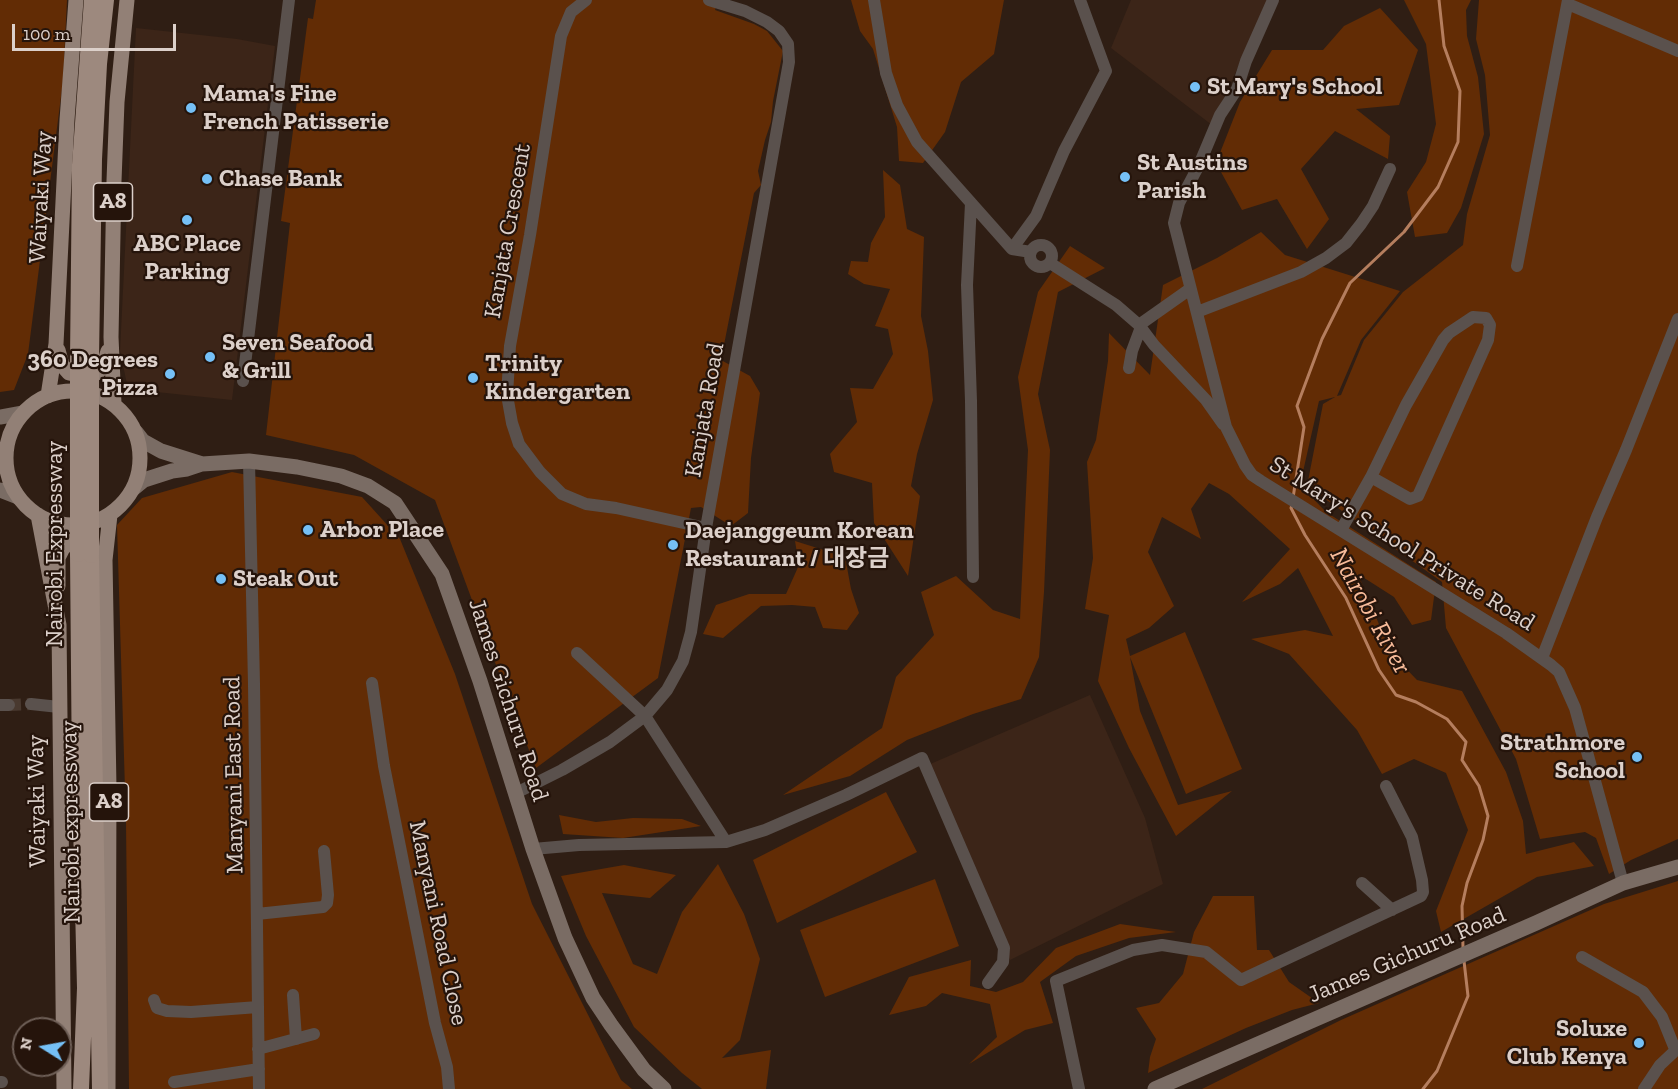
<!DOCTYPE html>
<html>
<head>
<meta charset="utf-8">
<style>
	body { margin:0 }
	#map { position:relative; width:1678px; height:1089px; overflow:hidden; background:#2f1e14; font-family:"Zilla Slab",serif }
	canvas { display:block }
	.north { position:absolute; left:12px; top:1017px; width:60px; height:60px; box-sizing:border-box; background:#25140b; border:2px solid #6e5f57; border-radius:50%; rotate:281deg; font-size:16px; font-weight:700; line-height:24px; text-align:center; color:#dcd0ca }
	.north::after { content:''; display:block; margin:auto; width:21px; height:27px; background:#75c0f6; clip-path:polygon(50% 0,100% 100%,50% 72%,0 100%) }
	.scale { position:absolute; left:12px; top:24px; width:164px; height:27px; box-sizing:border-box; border:3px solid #dcd0ca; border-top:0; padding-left:8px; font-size:18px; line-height:21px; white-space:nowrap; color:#dcd0ca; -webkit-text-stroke:4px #25140b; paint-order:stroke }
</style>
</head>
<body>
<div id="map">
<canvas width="1678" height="1089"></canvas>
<div class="north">N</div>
<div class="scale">100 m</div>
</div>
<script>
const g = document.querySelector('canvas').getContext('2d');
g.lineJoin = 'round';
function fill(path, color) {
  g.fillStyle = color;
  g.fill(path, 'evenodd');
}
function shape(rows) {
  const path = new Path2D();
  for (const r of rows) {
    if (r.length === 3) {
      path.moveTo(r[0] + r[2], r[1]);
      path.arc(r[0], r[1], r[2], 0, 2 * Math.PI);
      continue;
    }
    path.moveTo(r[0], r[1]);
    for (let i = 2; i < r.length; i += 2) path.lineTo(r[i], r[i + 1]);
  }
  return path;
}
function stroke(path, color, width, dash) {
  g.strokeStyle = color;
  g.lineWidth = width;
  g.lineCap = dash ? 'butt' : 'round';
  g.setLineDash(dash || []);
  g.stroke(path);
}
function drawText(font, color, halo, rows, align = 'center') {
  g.font = font + ' "Zilla Slab","Noto Sans KR",serif';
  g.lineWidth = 4.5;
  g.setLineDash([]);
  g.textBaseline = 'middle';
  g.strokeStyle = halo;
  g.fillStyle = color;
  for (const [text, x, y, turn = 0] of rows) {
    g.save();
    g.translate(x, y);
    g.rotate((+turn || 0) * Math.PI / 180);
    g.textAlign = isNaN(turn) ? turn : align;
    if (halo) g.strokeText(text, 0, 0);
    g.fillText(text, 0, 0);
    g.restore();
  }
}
const built = shape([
	[1131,0,1268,0,1212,125,1111,48],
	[136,28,237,39,275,46,232,400,128,389,120,351],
	[1090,695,1145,818,1163,884,1010,960,928,765]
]);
const green = shape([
	[0,0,67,0,63,81,28,354,14,390,0,392],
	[316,0,718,0,715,10,754,24,767,31,783,51,773,101,771,122,765,140,758,171,761,185,754,193,721,360,750,376,760,393,751,458,748,513,731,526,701,507,691,508,658,678,536,768,499,673,435,500,354,455,266,435,290,223,281,221,308,18,313,19],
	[851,0,1004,0,994,54,961,82,945,132,923,163,899,161,897,127,873,49,860,31],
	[1404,0,1471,0,1466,10,1467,36,1478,77,1484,134,1461,208,1447,233,1415,237,1407,192,1426,162,1436,124,1426,44],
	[1479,0,1678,0,1678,839,1631,860,1609,874,1596,838,1585,832,1540,839,1516,759,1446,628,1442,582,1307,486,1323,404,1335,397,1319,401,1300,485,1326,512,1436,582,1431,620,1412,625,1394,597,1358,574,1391,653,1417,680,1462,691,1506,772,1523,821,1526,854,1574,842,1594,866,1537,877,1441,932,1436,911,1468,830,1446,773,1414,759,1382,774,1357,730,1289,654,1251,639,1305,630,1333,636,1298,568,1280,584,1242,602,1290,549,1229,494,1209,483,1191,509,1201,539,1162,517,1148,552,1174,606,1149,628,1126,639,1130,656,1185,632,1242,769,1186,794,1130,657,1140,711,1178,805,1232,791,1176,836,1129,748,1098,681,1109,615,1085,609,1093,558,1087,462,1096,440,1108,361,1109,333,1150,375,1163,285,1217,258,1261,232,1285,255,1400,291,1361,340,1337,396,1341,395,1364,340,1403,292,1463,245,1467,214,1490,135,1485,75,1476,39],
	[1380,8,1418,50,1399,105,1356,109,1390,136,1388,159,1335,131,1301,169,1329,219,1307,249,1277,199,1242,210,1216,163,1240,102,1272,50,1323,50,1344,26],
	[883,170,900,185,907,229,924,237,921,316,928,351,933,400,917,454,911,486,920,496,908,576,874,523,872,483,834,472,830,454,857,422,850,388,873,389,893,354,888,329,875,326,890,289,864,284,848,274,851,261,868,262,871,243,885,217],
	[1070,246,1105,268,1058,292,1038,394,1050,450,1044,592,1039,657,1021,699,973,714,907,740,850,776,783,795,882,728,896,677,934,635,921,592,956,576,993,610,1020,619,1028,450,1018,377,1038,292],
	[232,472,362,497,400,539,455,674,532,904,621,1080,632,1089,129,1089,126,823,117,525,142,498],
	[795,541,827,551,844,551,851,589,859,613,847,630,823,628,815,607,792,605,761,606,723,638,703,634,716,605,749,594,786,594,799,565],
	[886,792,917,852,777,923,753,860],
	[559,815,596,822,633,818,682,819,701,826,623,838,563,834],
	[718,864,744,914,760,959,740,1040,722,1058,771,1050,766,1089,702,1089,682,1073,634,1027,586,936,561,876,624,865,676,875,650,898,602,893,633,964,657,974,682,912],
	[935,879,959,946,825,997,800,930],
	[1678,881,1678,1089,1202,1089,1341,1020,1604,904],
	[1213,896,1254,896,1257,950,1269,950,1289,982,1319,1003,1292,1010,1246,1028,1148,1073,1150,1057,1156,1039,1136,1008,1159,1003,1183,974,1194,932],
	[1120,924,1176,932,1129,938,1076,956,1040,982,1053,1023,1025,1030,969,1064,997,1037,990,1004,942,993,926,1006,889,1015,909,977,971,960,970,986,996,992,1023,982,1056,948]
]);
const stream = shape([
	[1293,498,1304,427,1297,406,1322,339,1350,283,1404,232,1438,187,1458,142,1460,91,1444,46,1439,0],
	[1292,505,1291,508,1305,535,1346,598,1379,670,1396,695,1416,702,1447,719,1466,742,1462,760,1479,786,1488,816,1483,840,1467,883,1462,906,1463,948],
	[1423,1089,1437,1071,1468,996,1464,961]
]);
const minorTunnel = shape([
	[9,705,31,704]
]);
const minor = shape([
	[586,0,571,12,561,36,530,235,510,346,507,395,512,423,519,444,540,472,562,494,586,504,616,508,706,528],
	[874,0,886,73,897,105,917,142,1012,249,1031,252],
	[1273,0,1246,61,1237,89,1220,115,1199,165,1179,203,1174,223,1226,427,1245,465,1252,475,1261,481,1506,633,1551,665,1559,672,1575,708,1623,883],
	[1568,4,1678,51],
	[971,203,967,285,971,401,973,577],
	[1041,256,11],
	[1012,249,1036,216,1064,151,1106,71,1080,0],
	[1050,263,1116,305,1139,325,1154,345,1206,400,1223,424],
	[1517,266,1568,0],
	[1197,312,1301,272,1326,258,1346,243,1361,224,1373,206,1390,169],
	[1139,325,1190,289],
	[1129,368,1132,351,1141,327],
	[243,381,289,0],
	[249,461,254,684,259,1089],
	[1341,530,1371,477,1406,405,1443,340,1449,333,1473,317,1486,318,1490,325,1488,340,1418,496,1410,499,1371,477],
	[577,653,645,716,726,842],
	[1542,658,1597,517,1626,450,1678,319],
	[372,683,384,766,435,1023,447,1067,449,1089],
	[31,704,59,707],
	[0,705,9,705],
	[516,793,562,770,610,742,645,716,667,690,683,661,691,632,706,528,789,62,788,44,779,31,767,22,745,11,709,0],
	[533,849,579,845,726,842,765,830,846,795,922,758,1004,948,1003,962,988,983],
	[1362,883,1392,910],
	[257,914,323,907,327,903,328,895,324,851],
	[1582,957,1643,992,1662,1017,1675,1049],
	[293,995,296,1039],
	[154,1000,157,1008,167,1011,191,1012,258,1007],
	[258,1049,314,1034],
	[0,1082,2,1082],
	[174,1082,259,1069],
	[1079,1089,1056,981,1133,950,1162,945,1206,952,1241,980,1421,896,1423,892,1422,880,1412,837,1386,786],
	[1644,1089,1660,1065,1678,1048]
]);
const secondary = shape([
	[0,417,23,413],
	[136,432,143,441,161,451,202,464],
	[133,489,144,480,172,471,187,469,202,464,249,461,297,467,341,476,368,486,395,503,442,574,480,681,533,849,565,938,593,998,611,1025,644,1070,664,1089],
	[0,490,18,497],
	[1155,1089,1536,923,1623,883,1678,867]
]);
const primary = shape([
	[58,350,62,365,69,373,83,376,97,373,104,365,108,351],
	[73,458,67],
	[48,396,56,344,67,120,76,0],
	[114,404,111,337,114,181,117,102,127,0],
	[38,515,59,625,64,1089],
	[58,586,58,558,63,548,71,541,90,541],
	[108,1089,109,788,105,560,110,515]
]);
const trunk = shape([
	[78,359,80,165,92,0],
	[91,359,94,159,99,64,106,0],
	[78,554,80,783,85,988,81,1089],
	[91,555,100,1089]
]);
const trunkBridge = shape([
	[78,554,78,359],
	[91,555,91,359]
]);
const markers = [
	[1195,87,6,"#75c0f6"],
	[191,108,6,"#75c0f6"],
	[1125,177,6,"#75c0f6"],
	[207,179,6,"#75c0f6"],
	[187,220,6,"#75c0f6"],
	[210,357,6,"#75c0f6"],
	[170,374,6,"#75c0f6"],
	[473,378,6,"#75c0f6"],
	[308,530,6,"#75c0f6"],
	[673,545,6,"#75c0f6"],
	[221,579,6,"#75c0f6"],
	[1637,757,6,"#75c0f6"],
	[1639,1043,6,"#75c0f6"]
];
const shields = [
	[113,202,39],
	[109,802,39]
];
const shieldNames = [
	["A8",113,202],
	["A8",109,802]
];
const poiNames = [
	["St Mary's School",1207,87],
	["Mama's Fine",203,94],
	["French Patisserie",203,122],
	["St Austins",1137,163],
	["Parish",1137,191],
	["Chase Bank",219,179],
	["ABC Place",187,244,"center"],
	["Parking",187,272,"center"],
	["Seven Seafood",222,343],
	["& Grill",222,371],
	["360 Degrees",158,360,"right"],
	["Pizza",158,388,"right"],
	["Trinity",485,364],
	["Kindergarten",485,392],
	["Arbor Place",320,530],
	["Daejanggeum Korean",685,531],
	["Restaurant / 대장금",685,559],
	["Steak Out",233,579],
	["Strathmore",1625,743,"right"],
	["School",1625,771,"right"],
	["Soluxe",1627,1029,"right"],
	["Club Kenya",1627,1057,"right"]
];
const streetNames = [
	["Waiyaki Way",41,197,-87],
	["Kanjata Crescent",508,231,-80],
	["Kanjata Road",705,410,-80],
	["Nairobi Expressway",55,544,-90],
	["St Mary's School Private Road",1402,544,32],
	["James Gichuru Road",508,700,72],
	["Manyani East Road",234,775,-91],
	["Waiyaki Way",37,801,-91],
	["Nairobi expressway",71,822,-91],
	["Manyani Road Close",438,923,78],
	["James Gichuru Road",1407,955,-23]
];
const waterNames = [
	["Nairobi River",1370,611,61]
];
fill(built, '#3c2518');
fill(green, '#622c05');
stroke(stream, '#b57e5e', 3);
stroke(minorTunnel, '#49392f', 12, [12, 6]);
stroke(minor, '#5a514d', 12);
stroke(secondary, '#7a6c64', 15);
stroke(primary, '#928076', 15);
stroke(trunk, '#9d897e', 16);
stroke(trunkBridge, '#9d897e', 16);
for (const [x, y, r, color] of markers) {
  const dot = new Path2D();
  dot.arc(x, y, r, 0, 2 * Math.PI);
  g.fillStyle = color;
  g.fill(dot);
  stroke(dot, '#25140b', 2);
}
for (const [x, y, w] of shields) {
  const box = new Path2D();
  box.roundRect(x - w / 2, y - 19, w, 38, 4.5);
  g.fillStyle = '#25140b';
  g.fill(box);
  stroke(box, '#dcd0ca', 1.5);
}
drawText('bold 22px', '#dcd0ca', null, shieldNames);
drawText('bold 24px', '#dcd0ca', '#25140b', poiNames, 'left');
drawText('24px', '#dcd0ca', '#25140b', streetNames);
drawText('italic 26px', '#f8bb99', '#25140b', waterNames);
</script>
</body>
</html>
